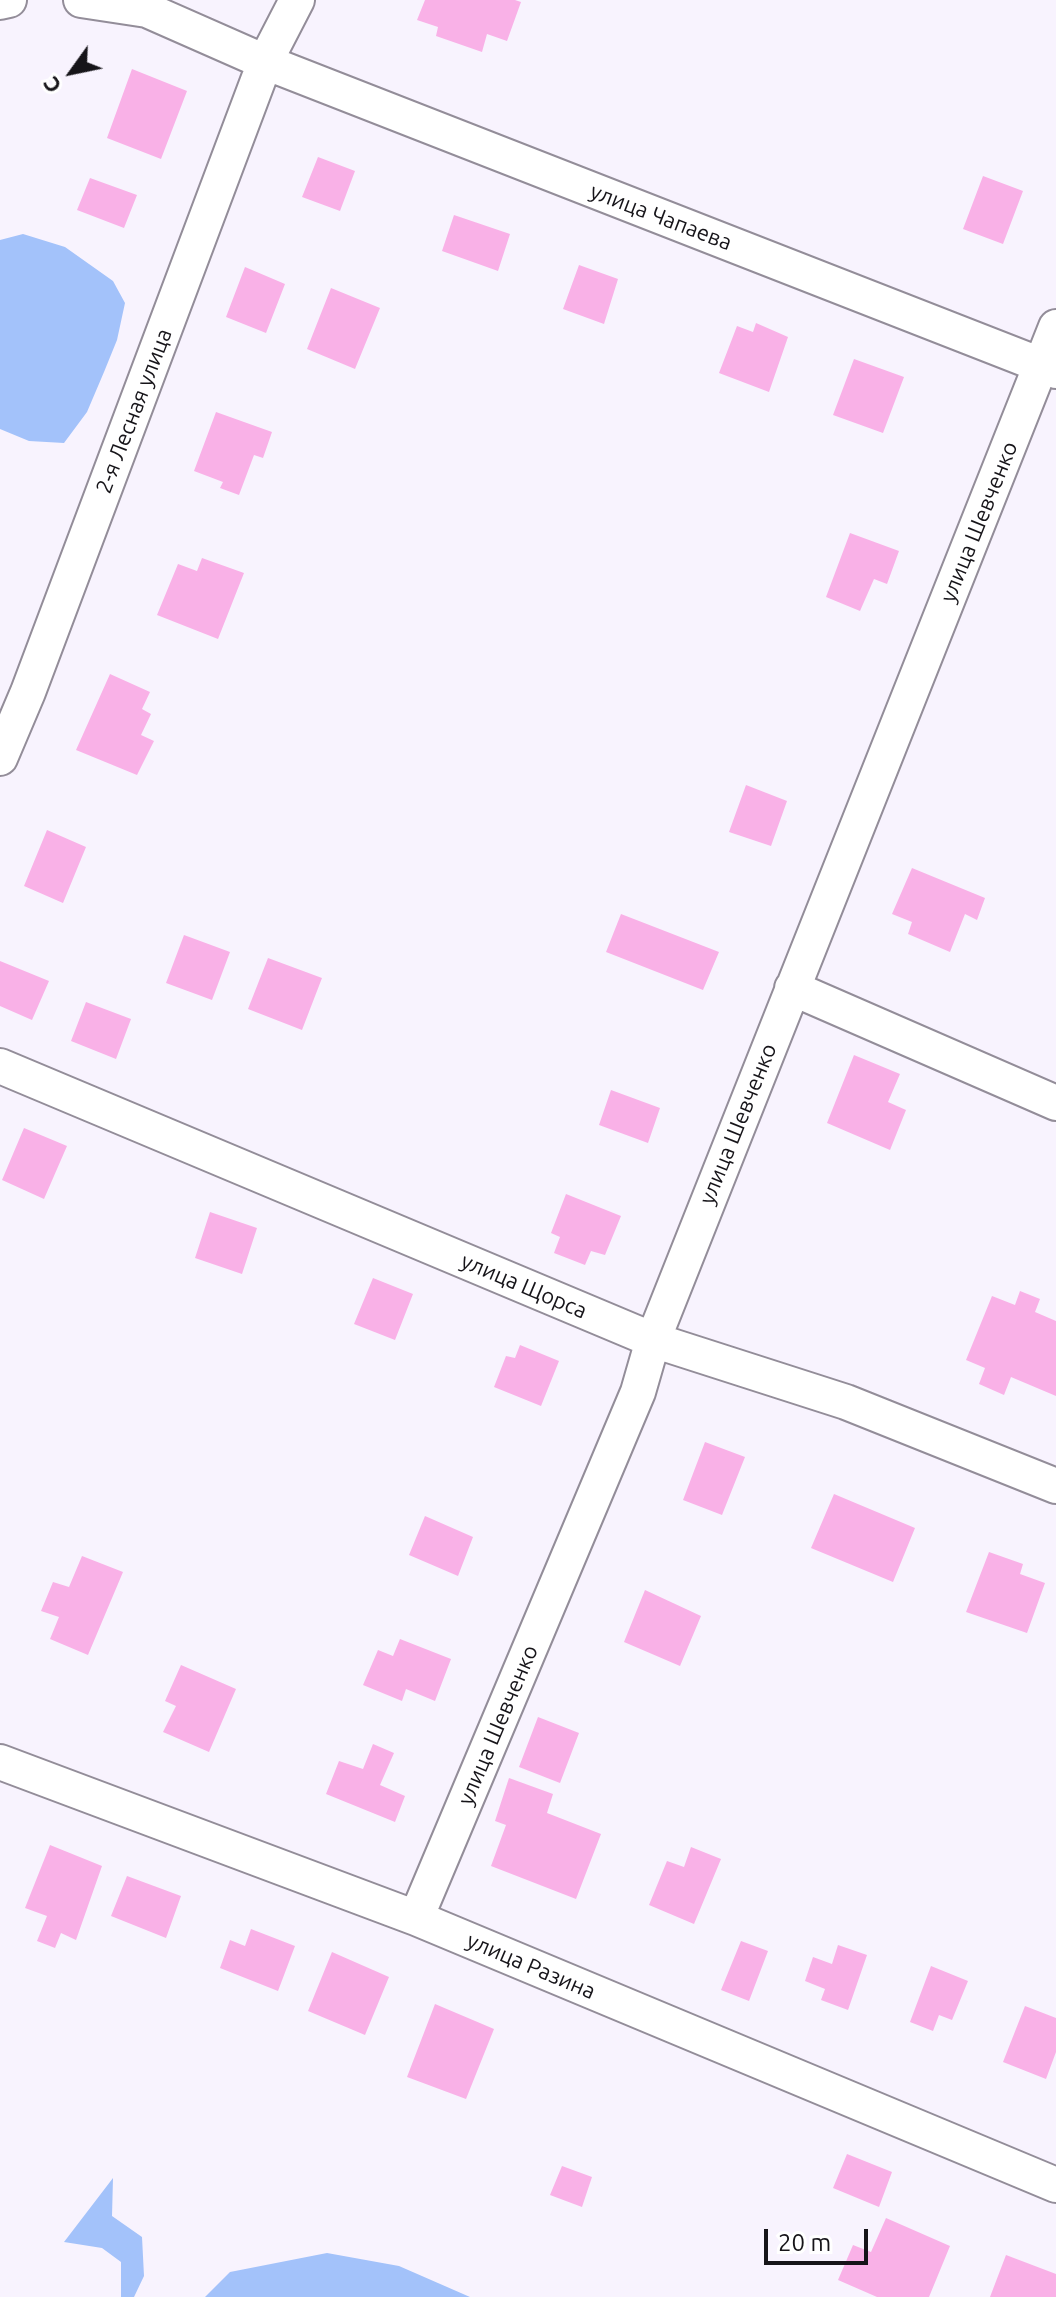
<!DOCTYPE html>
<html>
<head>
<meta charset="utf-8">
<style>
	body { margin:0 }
	#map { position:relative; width:1056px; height:2297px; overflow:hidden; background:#f8f3fe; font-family:Ubuntu,sans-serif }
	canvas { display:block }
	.north { position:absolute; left:32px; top:32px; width:80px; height:80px; -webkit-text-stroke:6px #fff; paint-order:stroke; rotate:237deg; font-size:22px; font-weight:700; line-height:32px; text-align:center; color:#161419 }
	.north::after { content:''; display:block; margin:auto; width:28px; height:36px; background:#161419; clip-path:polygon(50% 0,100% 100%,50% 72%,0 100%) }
	.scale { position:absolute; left:764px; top:2229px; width:104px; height:36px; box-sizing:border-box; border:4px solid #161419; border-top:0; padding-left:10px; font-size:24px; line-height:28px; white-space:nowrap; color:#161419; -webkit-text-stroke:6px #fff; paint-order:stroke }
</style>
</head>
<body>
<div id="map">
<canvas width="1056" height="2297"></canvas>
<div class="north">С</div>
<div class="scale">20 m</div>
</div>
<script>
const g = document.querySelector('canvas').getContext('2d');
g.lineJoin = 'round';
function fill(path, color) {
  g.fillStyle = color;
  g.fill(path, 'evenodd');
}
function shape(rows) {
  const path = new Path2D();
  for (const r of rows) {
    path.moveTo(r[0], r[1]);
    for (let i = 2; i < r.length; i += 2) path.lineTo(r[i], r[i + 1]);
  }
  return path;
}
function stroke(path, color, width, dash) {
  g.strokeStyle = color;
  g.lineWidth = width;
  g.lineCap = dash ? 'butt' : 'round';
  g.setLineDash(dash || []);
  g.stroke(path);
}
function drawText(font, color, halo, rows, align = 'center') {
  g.font = font + ' Ubuntu,sans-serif';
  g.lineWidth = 8;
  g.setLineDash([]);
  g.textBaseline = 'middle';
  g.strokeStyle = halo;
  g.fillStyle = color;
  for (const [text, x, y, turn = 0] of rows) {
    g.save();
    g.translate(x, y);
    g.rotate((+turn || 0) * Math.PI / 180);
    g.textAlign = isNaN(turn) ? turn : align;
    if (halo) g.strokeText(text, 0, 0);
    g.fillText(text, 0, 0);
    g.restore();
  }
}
const water = shape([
	[23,234,65,247,113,281,125,303,117,340,104,372,87,412,64,443,29,441,0,429,0,240],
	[113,2178,112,2216,142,2237,144,2276,134,2297,121,2297,121,2262,102,2248,64,2242],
	[327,2253,399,2266,470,2297,205,2297,230,2272]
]);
const building = shape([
	[425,0,515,0,521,2,507,41,487,34,482,52,436,36,438,27,417,20],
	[132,69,187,91,161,159,107,138],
	[318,157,355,171,340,211,302,197],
	[983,176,1023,191,1003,244,963,229],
	[90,178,137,195,124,228,77,210],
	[454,215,510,234,498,271,442,251],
	[579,265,618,279,604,324,563,309],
	[245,267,285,284,266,333,226,317],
	[331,288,380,308,355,369,307,349],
	[756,323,788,337,769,392,719,373,737,326,753,332],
	[854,359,904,377,883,433,833,415],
	[216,412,272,432,263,458,254,455,239,495,220,488,223,482,194,471],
	[850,533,899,551,887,584,874,579,860,611,826,597],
	[202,558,244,573,218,639,157,615,178,564,197,571],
	[110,674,150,692,142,709,151,714,141,735,154,741,137,775,76,750],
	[746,785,787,801,771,846,729,832],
	[47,830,86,847,63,903,24,886],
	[912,868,985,898,977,920,965,914,950,952,908,934,912,922,892,914],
	[621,914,719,952,703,990,606,952],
	[184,935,230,952,212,1000,166,983],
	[268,958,322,978,302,1030,248,1009],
	[0,961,49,981,32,1020,0,1006],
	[86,1002,131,1019,116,1059,71,1041],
	[854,1055,900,1074,888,1102,906,1110,890,1150,827,1123],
	[611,1090,660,1108,648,1143,599,1125],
	[24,1128,67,1146,44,1199,2,1180],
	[566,1194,621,1216,605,1255,591,1251,585,1265,554,1253,560,1237,551,1233],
	[210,1212,257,1228,242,1274,195,1258],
	[373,1278,413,1294,395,1340,354,1324],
	[1020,1291,1040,1299,1035,1312,1056,1321,1056,1396,1011,1377,1004,1395,979,1384,985,1368,966,1360,992,1296,1015,1305],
	[520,1345,559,1361,541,1406,494,1387,506,1356,515,1358],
	[705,1442,745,1457,722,1515,683,1500],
	[834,1494,915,1528,893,1582,811,1548],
	[425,1516,473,1537,458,1576,409,1555],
	[989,1552,1023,1564,1020,1574,1045,1583,1027,1633,966,1612],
	[82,1556,123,1572,88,1655,50,1639,59,1617,41,1611,53,1582,69,1587],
	[645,1590,701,1616,680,1666,624,1642],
	[400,1639,451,1659,435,1701,406,1689,402,1701,363,1685,378,1650,393,1656],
	[181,1665,236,1689,209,1752,163,1732,176,1706,165,1701],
	[538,1717,579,1733,560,1783,519,1767],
	[373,1744,394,1753,380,1785,405,1796,395,1822,326,1794,339,1761,363,1769],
	[509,1778,553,1794,547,1813,601,1834,576,1899,491,1866,506,1825,495,1821],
	[50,1845,102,1866,76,1940,61,1933,55,1948,37,1941,47,1916,25,1908],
	[691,1847,721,1859,694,1924,649,1905,667,1861,684,1867],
	[127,1876,181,1896,166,1938,111,1916],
	[251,1929,295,1946,278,1991,220,1968,230,1940,245,1946],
	[741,1941,768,1951,749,2001,721,1990],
	[838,1945,867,1955,848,2010,821,2000,825,1989,805,1981,813,1957,832,1964],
	[332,1952,389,1977,365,2035,308,2011],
	[931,1966,968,1981,952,2020,939,2015,933,2031,910,2022],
	[435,2004,494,2029,466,2099,407,2077],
	[1025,2006,1056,2018,1056,2052,1046,2079,1003,2062],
	[847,2154,892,2172,879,2207,833,2188],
	[562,2166,592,2177,582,2207,550,2195],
	[886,2218,950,2246,929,2297,877,2297,838,2280,853,2245,871,2252],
	[1006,2255,1056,2274,1056,2297,990,2297]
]);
const minor = shape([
	[81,0,147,10,265,62,1056,371],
	[0,2,9,0],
	[0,758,28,692,265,62,297,0],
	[792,988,1056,1103],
	[0,1066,653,1340,846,1402,1056,1486],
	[0,1762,416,1918,1056,2185],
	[416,1918,638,1392,653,1340,1056,327]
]);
const streetNames = [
	["улица Чапаева",661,217,21],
	["2-я Лесная улица",134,411,-69],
	["улица Шевченко",979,522,-68],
	["улица Шевченко",738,1124,-68],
	["улица Щорса",524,1286,23],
	["улица Шевченко",498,1725,-67],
	["улица Разина",531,1966,23]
];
fill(water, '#a3c2fa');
fill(building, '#f9b1e7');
stroke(minor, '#938d99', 38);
stroke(minor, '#fff', 34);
drawText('22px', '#161419', '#fff', streetNames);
</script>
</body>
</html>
